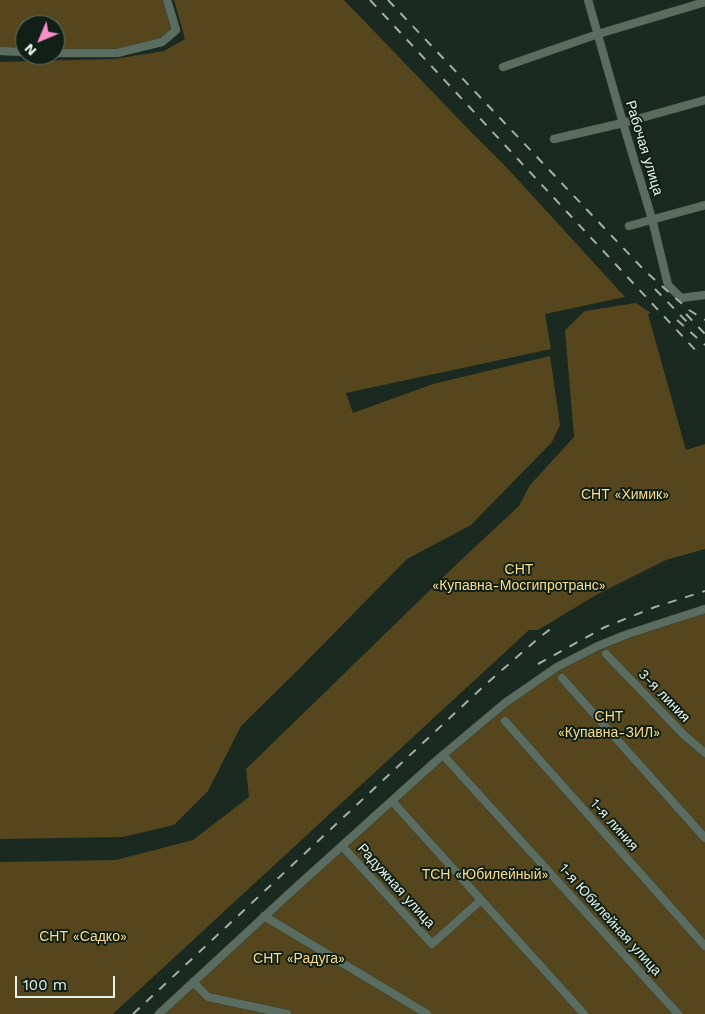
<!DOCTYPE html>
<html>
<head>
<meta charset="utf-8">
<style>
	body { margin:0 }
	#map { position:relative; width:705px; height:1014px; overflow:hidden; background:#1a2a20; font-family:"Work Sans",sans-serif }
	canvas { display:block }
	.north { position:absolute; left:15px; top:15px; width:50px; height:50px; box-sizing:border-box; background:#112016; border:1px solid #67746b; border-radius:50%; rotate:225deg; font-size:14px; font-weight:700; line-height:20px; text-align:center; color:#e7f1ea }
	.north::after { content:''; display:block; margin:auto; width:18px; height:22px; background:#f98fc9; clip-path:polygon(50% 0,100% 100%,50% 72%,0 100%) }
	.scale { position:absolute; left:15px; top:976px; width:100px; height:22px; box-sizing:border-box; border:2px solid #e7f1ea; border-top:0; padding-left:6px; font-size:15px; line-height:18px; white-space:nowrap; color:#e7f1ea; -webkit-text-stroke:4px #112016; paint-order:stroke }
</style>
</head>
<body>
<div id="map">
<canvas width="705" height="1014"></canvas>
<div class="north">N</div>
<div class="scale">100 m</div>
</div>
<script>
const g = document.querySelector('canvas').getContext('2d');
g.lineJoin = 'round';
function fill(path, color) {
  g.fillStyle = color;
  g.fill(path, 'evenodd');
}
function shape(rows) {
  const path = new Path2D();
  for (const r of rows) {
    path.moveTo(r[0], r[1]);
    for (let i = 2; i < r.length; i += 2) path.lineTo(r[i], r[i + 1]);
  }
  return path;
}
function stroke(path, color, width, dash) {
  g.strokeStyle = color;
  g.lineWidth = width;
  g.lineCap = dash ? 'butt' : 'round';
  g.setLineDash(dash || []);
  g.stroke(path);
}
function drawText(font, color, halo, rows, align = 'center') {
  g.font = font + ' "Work Sans",sans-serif';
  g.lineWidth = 4;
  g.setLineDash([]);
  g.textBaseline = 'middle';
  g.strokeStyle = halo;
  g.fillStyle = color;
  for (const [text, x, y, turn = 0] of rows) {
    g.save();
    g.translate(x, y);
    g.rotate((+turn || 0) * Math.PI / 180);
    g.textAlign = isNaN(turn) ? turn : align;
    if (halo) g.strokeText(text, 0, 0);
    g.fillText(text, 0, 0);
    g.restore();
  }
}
const green = shape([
	[0,0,167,0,176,30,162,42,117,53,55,53,55,25,25,25,25,52,0,51],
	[174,0,344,0,472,133,509,170,625,297,545,314,551,349,346,393,353,413,433,384,550,356,560,425,552,442,471,525,407,559,298,670,241,726,208,791,174,825,123,837,0,839,0,62,114,59,164,51,185,39],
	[636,303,651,313,648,314,686,450,705,444,705,549,666,560,596,595,538,630,529,630,113,1014,0,1014,0,862,116,860,193,840,249,797,246,769,461,560,519,506,530,485,574,437,565,330,585,311],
	[705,609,705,1014,159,1014,505,703,598,646]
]);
const minor = shape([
	[588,0,623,123,652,219,668,285,681,298,705,295],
	[0,51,25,52],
	[55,53,117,53,162,42,176,30,167,0],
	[503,67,598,34,705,2],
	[554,139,623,123,705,100],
	[629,226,705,205],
	[606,654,684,735,705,753],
	[562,678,705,838],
	[505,721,705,946],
	[443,755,678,1014],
	[392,801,584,1014],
	[342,846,432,944,481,900],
	[264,916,427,1014],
	[193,982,208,997,287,1014],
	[159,1014,292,891,436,761,505,703,557,667,598,646,628,634,705,609]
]);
const rail = shape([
	[370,0,699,354],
	[388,0,646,272,689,310,705,320],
	[655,289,688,323],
	[686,314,705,334],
	[677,320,705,345],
	[538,664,605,627,655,607,705,591],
	[133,1014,486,684,541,636,556,625]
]);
const streetNames = [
	["Рабочая улица",644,148,73],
	["3-я линия",664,696,46],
	["1-я линия",614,825,48],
	["Радужная улица",396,886,48],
	["1-я Юбилейная улица",610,920,48]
];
const parkNames = [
	["СНТ «Химик»",625,495],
	["СНТ",519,570],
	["«Купавна-Мосгипротранс»",519,586],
	["СНТ",609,717],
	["«Купавна-ЗИЛ»",609,733],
	["ТСН «Юбилейный»",485,875],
	["СНТ «Садко»",83,937],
	["СНТ «Радуга»",299,959]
];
fill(green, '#55461d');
stroke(minor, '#36443a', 9);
stroke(minor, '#5b6d61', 8);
stroke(rail, '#a3afa7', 2, [9, 9]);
drawText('14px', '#e7f1ea', '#112016', streetNames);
drawText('14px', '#fcdc8f', '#112016', parkNames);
</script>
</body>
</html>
